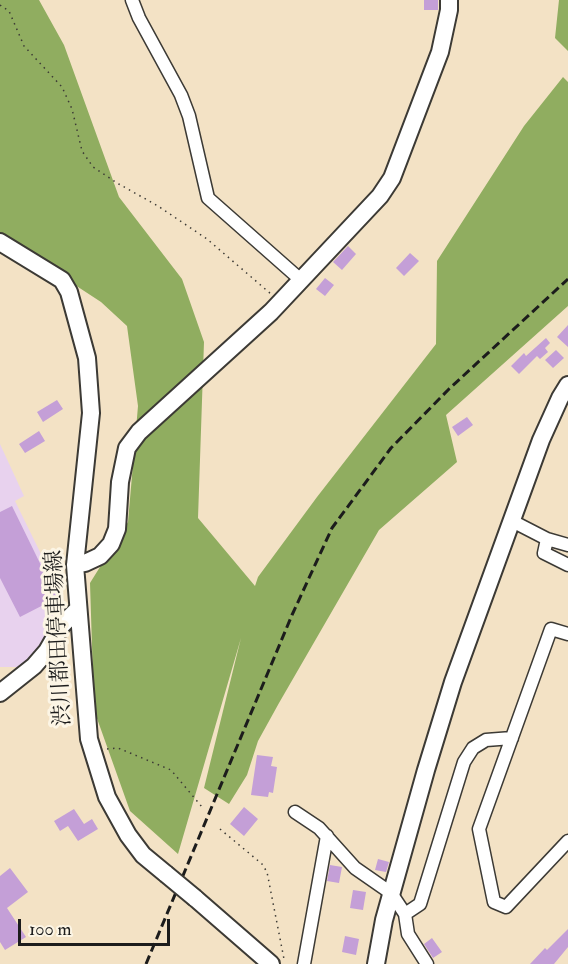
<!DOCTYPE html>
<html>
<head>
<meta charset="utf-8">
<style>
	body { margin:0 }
	#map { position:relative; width:568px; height:964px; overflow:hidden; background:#f3e2c5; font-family:"IM FELL Double Pica",serif }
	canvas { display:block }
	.scale { position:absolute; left:18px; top:919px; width:152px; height:27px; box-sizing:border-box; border:3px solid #1c1c1c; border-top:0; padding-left:8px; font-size:18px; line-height:21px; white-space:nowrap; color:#1c1c1c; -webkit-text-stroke:4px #fcf5e5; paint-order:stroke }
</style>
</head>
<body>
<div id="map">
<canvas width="568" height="964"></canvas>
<div class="scale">100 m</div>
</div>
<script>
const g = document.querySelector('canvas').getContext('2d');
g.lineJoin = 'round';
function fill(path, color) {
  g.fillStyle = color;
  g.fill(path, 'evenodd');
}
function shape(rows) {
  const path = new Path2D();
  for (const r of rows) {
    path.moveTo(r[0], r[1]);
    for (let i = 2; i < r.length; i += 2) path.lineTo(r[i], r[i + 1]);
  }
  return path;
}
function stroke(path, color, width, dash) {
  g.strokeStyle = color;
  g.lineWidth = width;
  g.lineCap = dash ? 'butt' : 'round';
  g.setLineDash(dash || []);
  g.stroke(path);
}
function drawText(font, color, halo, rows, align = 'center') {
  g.font = font + ' "IM FELL Double Pica","Noto Serif JP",serif';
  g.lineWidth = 6;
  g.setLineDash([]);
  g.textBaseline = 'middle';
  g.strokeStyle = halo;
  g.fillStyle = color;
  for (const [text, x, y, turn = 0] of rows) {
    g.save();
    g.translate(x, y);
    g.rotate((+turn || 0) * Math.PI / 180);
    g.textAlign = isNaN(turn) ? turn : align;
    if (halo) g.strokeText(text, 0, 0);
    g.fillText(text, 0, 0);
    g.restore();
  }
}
const built = shape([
	[0,444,24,496,15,501,66,605,60,623,23,674,16,667,0,667]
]);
const forest = shape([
	[0,0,39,0,64,45,119,197,182,279,204,342,198,518,255,586,258,577,317,497,436,344,437,261,524,126,563,77,568,82,568,306,446,415,457,462,379,530,279,703,258,741,247,775,229,804,204,788,241,638,178,854,130,811,94,710,90,583,128,522,138,406,127,326,101,302,0,236],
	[559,0,568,0,568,51,555,38]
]);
const building = shape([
	[424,0,438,0,438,10,424,10],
	[348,246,356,254,342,270,333,262],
	[410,253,419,261,404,276,396,268],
	[325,278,334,285,325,296,316,289],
	[568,325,568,347,557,337],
	[546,338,550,343,545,348,548,352,540,359,537,356,519,374,511,366,524,353,526,356],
	[556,350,564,358,553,368,545,360],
	[57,400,63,409,43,422,37,412],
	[467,417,473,425,458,436,452,427],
	[39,431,45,441,25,453,19,444],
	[12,506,57,598,20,617,0,578,0,512],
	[257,755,273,757,271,766,277,767,273,793,269,792,268,797,251,795],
	[244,807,258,819,244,836,230,824],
	[74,809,84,824,92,819,98,829,78,841,68,826,60,831,54,821],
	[378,859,389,862,386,872,375,870],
	[330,865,342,867,339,883,327,881],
	[10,868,28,892,7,908,26,937,5,950,0,942,0,876],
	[353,890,366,892,363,910,350,908],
	[568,929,568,947,554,964,530,964,545,948,547,950],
	[345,936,359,939,356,955,342,952],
	[432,938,442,952,433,958,424,944]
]);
const path = shape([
	[0,5,9,11,24,46,62,87,72,109,82,151,93,167,117,183,158,206,207,239,271,294],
	[107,749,118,748,171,770,202,807],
	[220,829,262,864,267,872,284,959]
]);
const street = shape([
	[132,0,139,18,181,95,189,116,208,198,302,281],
	[512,521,547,539,568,545],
	[547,539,544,553,568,565],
	[568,634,551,629,479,829,494,902,506,907,568,841],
	[295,812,319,828,355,868,391,893,405,914,408,934,427,964],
	[405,914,420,904,464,762,473,748,486,740,512,738],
	[304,964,327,836]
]);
const secondary = shape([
	[0,242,62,280,69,292,87,358,91,413,75,565,89,739,107,797,128,835,143,855,166,874],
	[75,565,85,563,100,556,111,544,117,529,120,482,127,448,139,432,271,312,380,196,392,178,440,52,449,10,449,0],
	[0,693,34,666,47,651,62,625,77,610],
	[195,898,271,964],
	[376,964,384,920,426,770,453,682,541,440,560,398,568,385]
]);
const rail = shape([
	[146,964,292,615,332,528,391,448,449,389,568,279]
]);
const secondaryBridge = shape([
	[166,874,195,898]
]);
const streetNames = [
	["渋川都田停車場線",60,638,-93]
];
fill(built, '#e8d2ee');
fill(forest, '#90ad60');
fill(building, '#c49fd7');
stroke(street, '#3c3a35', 15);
stroke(secondary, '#3c3a35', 20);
stroke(path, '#3c3a35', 1.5, [1.5, 4.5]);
stroke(street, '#fff', 12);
stroke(secondary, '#fff', 16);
stroke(rail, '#1c1c1c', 3, [9, 4.5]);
stroke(secondaryBridge, '#3c3a35', 20, []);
stroke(secondaryBridge, '#fff', 16);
drawText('22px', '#1c1c1c', '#fcf5e5', streetNames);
</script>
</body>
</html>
